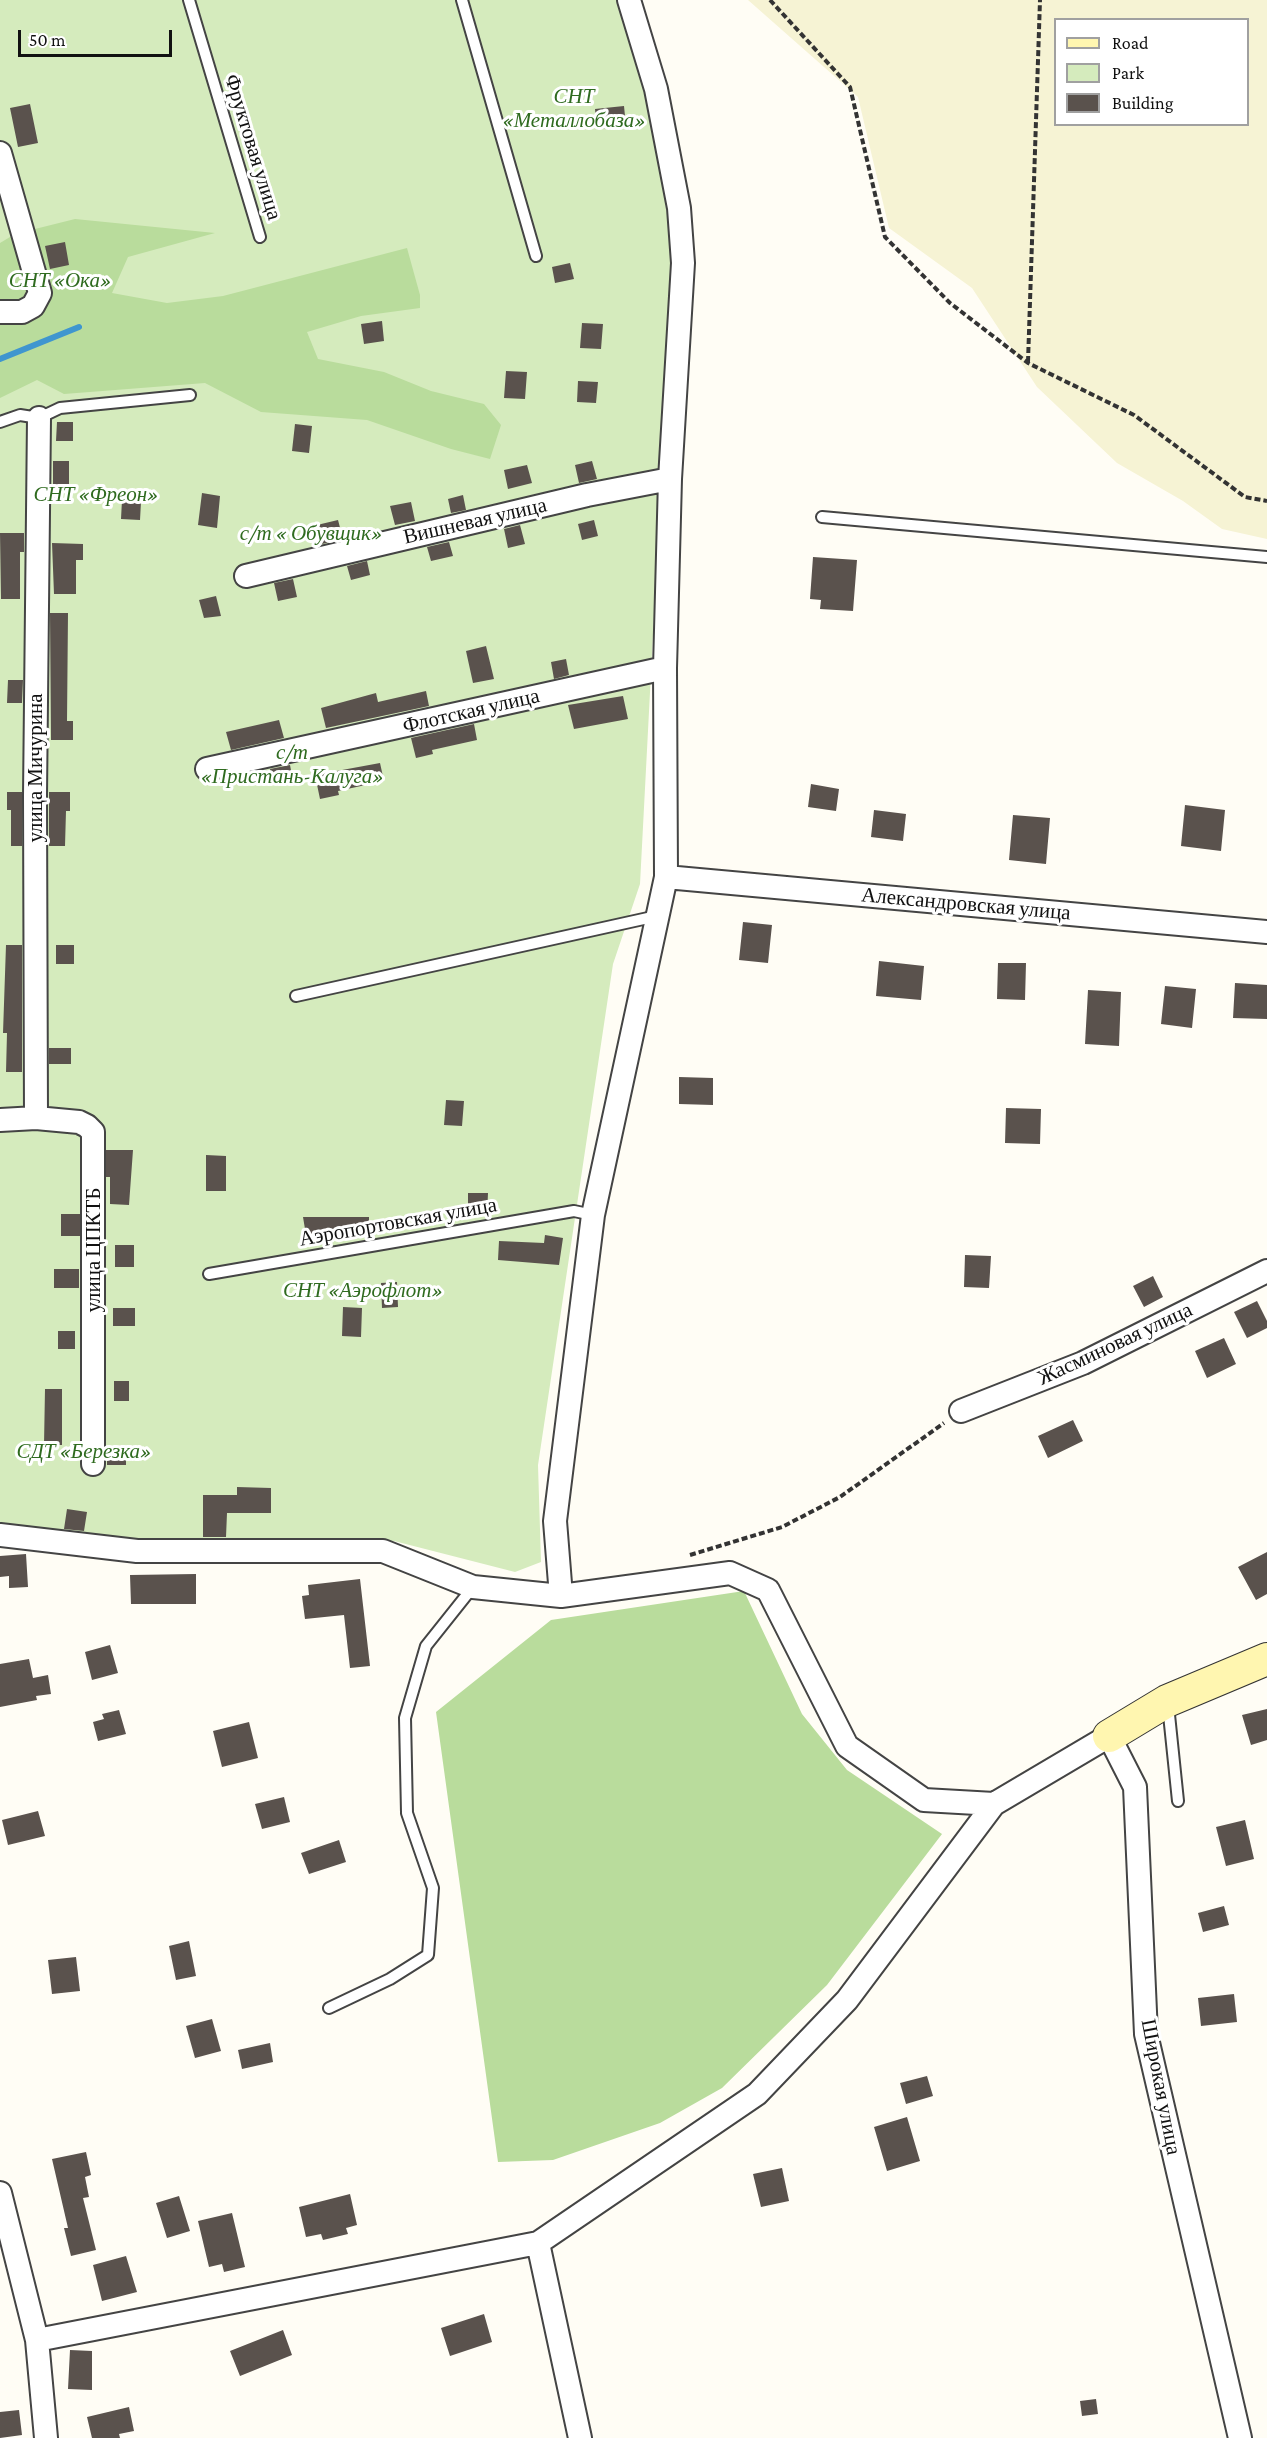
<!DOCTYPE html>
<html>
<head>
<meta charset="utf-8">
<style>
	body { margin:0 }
	#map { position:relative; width:1267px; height:2438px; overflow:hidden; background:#fffdf5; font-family:"Crimson Pro",serif }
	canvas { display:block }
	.legend { position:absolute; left:1054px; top:18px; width:195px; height:108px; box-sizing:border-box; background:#fff; border:2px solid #a0a0a0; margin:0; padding:8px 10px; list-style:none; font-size:18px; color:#111 }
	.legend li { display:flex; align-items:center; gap:12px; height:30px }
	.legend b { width:30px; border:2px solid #a0a0a0 }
	.scale { position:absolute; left:18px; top:30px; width:154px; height:27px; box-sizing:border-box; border:3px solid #111; border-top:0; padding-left:8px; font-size:18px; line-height:21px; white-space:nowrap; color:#111; -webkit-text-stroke:4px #fff; paint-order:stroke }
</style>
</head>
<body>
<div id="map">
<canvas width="1267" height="2438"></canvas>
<ul class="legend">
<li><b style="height:8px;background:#fff6b0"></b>Road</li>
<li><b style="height:16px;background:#d5ebbd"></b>Park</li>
<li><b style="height:16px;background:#5a524d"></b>Building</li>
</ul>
<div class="scale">50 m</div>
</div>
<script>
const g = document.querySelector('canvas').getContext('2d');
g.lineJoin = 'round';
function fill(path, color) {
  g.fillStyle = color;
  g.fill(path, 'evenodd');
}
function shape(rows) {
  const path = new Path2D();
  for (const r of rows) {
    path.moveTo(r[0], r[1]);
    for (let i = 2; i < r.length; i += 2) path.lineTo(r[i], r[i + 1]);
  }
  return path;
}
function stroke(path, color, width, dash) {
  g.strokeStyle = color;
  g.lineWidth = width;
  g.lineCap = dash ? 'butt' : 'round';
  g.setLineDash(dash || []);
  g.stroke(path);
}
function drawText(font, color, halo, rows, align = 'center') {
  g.font = font + ' "Crimson Pro",serif';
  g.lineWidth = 6;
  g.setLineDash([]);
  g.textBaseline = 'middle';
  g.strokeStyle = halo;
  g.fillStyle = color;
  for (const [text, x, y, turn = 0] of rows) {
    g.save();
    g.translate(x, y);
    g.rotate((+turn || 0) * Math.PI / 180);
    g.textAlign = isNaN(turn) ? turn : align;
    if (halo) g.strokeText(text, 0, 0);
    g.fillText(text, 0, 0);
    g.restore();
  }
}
const farmland = shape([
	[748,0,1267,0,1267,539,1222,529,1183,501,1117,463,1037,387,972,288,889,228,858,97],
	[1056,20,1248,20,1248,124,1056,124]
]);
const green = shape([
	[0,0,621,0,648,95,673,251,640,884,613,964,538,1465,541,1562,515,1572,394,1541,121,1542,0,1527]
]);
const forest = shape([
	[75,219,215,233,128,257,112,293,167,303,223,296,407,248,420,295,420,308,361,316,307,332,318,359,384,372,431,391,484,404,501,425,490,459,451,449,367,420,261,412,205,383,64,394,37,380,0,398,0,243,15,234],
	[744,1591,802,1714,847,1770,942,1834,827,1985,722,2088,660,2123,553,2160,498,2162,436,1712,551,1620]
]);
const stream = shape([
	[0,359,79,327]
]);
const building = shape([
	[30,104,38,143,18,147,10,108],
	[624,106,626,126,597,129,595,109],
	[65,242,69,265,50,269,45,246],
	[570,263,574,279,555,283,552,267],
	[382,321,384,341,364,344,361,324],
	[582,323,603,324,601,349,580,348],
	[506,371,527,372,525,399,504,398],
	[578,381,598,382,596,403,577,402],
	[57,422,73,422,73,441,56,441],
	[295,424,312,426,309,453,292,451],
	[53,461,69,461,69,486,53,486],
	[592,461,597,479,579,483,575,465],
	[527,465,532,483,508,489,504,470],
	[202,493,220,496,217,528,198,525],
	[463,495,466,510,451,513,448,499],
	[122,500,141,502,140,520,121,519],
	[411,502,415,521,395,525,390,506],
	[338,520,343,539,322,544,317,525],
	[594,520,598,536,582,540,578,524],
	[520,525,525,544,508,548,504,529],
	[0,533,24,533,24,552,20,552,20,599,1,599],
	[449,542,453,556,431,561,427,547],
	[52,543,83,544,83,560,76,560,76,594,54,594],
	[813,557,857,560,853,611,820,609,821,600,810,599],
	[367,561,370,575,351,580,347,566],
	[293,579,297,597,278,601,274,583],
	[216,596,221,616,204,618,199,600],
	[50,613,68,613,67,721,73,721,73,740,51,740],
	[486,646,494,679,473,683,466,651],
	[566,659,569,675,554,679,551,662],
	[8,680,23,680,22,703,7,703],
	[426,691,429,706,326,728,321,708,376,693,378,702],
	[623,696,628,719,574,729,568,705],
	[279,720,284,738,231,750,226,732],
	[474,724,477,740,432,750,433,754,416,758,411,738],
	[380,763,384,781,338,791,339,795,320,799,315,775],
	[290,765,293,781,274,785,270,769],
	[811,784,839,789,836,811,808,807],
	[7,792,22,792,22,846,11,846,11,810,7,810],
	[49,792,70,792,70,811,66,811,65,846,49,846],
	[1185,805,1225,810,1221,851,1181,846],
	[874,810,906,814,903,841,871,837],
	[1013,815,1050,818,1046,864,1009,860],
	[743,922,772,925,768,963,739,960],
	[6,945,22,945,22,1072,6,1072,7,1033,3,1033],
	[56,945,74,945,74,964,56,964],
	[879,961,924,966,921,1000,876,996],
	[998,963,1026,963,1025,1000,997,999],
	[1235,983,1267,985,1267,1019,1233,1018],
	[1165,986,1196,989,1192,1028,1161,1024],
	[1088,990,1121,992,1119,1046,1085,1044],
	[49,1048,71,1048,71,1064,49,1064],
	[679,1077,713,1078,713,1105,679,1104],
	[446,1100,464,1101,462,1126,444,1125],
	[1006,1108,1041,1109,1040,1144,1005,1143],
	[106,1150,133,1150,129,1205,110,1204,110,1177,106,1177],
	[206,1155,226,1156,226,1191,206,1191],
	[468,1193,488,1193,487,1215,468,1214],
	[61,1214,80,1214,80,1236,61,1236],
	[303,1217,369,1217,369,1228,306,1235],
	[545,1235,563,1238,559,1265,498,1260,499,1241,544,1243],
	[115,1245,134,1245,134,1267,115,1267],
	[965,1255,991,1256,989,1288,964,1287],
	[54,1269,79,1269,79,1288,54,1288],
	[1153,1276,1163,1297,1144,1307,1133,1286],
	[397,1282,398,1307,382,1308,381,1283],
	[1257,1301,1267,1321,1267,1328,1247,1338,1234,1312],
	[343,1307,362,1308,361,1337,342,1336],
	[113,1308,135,1308,135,1326,113,1326],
	[58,1331,75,1331,75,1349,58,1349],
	[1224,1338,1236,1364,1207,1378,1195,1351],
	[114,1381,129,1381,129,1401,114,1401],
	[45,1389,62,1389,62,1445,44,1445],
	[1073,1420,1083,1441,1048,1458,1038,1436],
	[107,1449,126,1449,126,1465,107,1465],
	[237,1487,271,1488,271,1513,227,1513,226,1537,203,1537,203,1495,237,1495],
	[67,1509,87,1512,84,1531,64,1529],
	[1267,1552,1267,1594,1256,1600,1238,1567],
	[26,1554,28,1587,9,1588,9,1576,0,1577,0,1556],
	[196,1574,196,1604,131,1604,130,1575],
	[360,1579,370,1666,350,1668,344,1615,305,1619,302,1596,309,1595,308,1585],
	[110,1645,118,1673,92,1680,85,1652],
	[29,1659,33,1678,48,1675,51,1694,36,1696,37,1700,0,1707,0,1664],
	[1267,1709,1267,1740,1251,1745,1242,1715],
	[119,1710,126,1734,98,1741,93,1722,104,1719,102,1714],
	[249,1722,258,1758,222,1767,213,1731],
	[284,1797,290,1822,262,1829,255,1804],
	[38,1811,45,1836,8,1845,2,1820],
	[1245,1820,1254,1859,1226,1866,1216,1827],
	[339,1840,346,1862,309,1874,301,1853],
	[1224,1906,1229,1925,1203,1932,1198,1913],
	[189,1941,196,1976,176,1980,169,1946],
	[76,1957,80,1991,52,1994,48,1960],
	[1234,1994,1237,2022,1201,2026,1198,1998],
	[212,2019,221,2051,195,2058,186,2026],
	[270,2043,273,2062,242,2069,238,2050],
	[927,2076,933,2096,906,2104,900,2083],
	[907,2117,920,2161,887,2171,874,2127],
	[86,2152,91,2175,85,2177,89,2197,83,2198,96,2250,71,2256,64,2228,68,2228,52,2159],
	[782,2168,789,2201,761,2207,753,2174],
	[350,2194,357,2225,346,2228,348,2234,323,2240,321,2234,306,2237,299,2207],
	[179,2196,190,2231,167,2238,156,2203],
	[232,2213,245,2267,224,2272,222,2264,209,2267,198,2221],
	[126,2256,137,2292,102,2301,93,2265],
	[484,2314,492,2342,450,2356,441,2328],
	[283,2330,292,2355,240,2376,230,2351],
	[70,2350,92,2351,92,2390,68,2389],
	[1096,2399,1098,2414,1082,2416,1080,2401],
	[129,2407,134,2431,119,2434,120,2438,92,2438,87,2417],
	[19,2410,22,2435,0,2438,0,2412]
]);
const path = shape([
	[770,0,850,87,885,237,950,303,1028,363,1134,415,1245,497,1267,501],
	[1028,362,1040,0],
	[690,1555,782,1527,840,1497,944,1423]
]);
const lane = shape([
	[189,0,260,237],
	[462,0,536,256],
	[0,422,20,415,39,418,60,408,190,395],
	[822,517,1267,557],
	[296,996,657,916],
	[209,1274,574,1211,593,1215],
	[1168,1705,1178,1801],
	[329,2008,390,1979,428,1955,433,1888,407,1813,405,1718,426,1646,473,1587]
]);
const street = shape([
	[0,153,40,293,33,306,22,312,0,312],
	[246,576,587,495,670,479],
	[207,769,665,668],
	[666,877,1267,932],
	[36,1118,35,795,39,418],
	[0,1120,36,1118,79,1122,87,1126,93,1132,93,1464],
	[961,1411,1083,1363,1267,1271],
	[0,1535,137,1551,383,1551,473,1587,561,1596,730,1573,768,1590,847,1746,924,1800,994,1804],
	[561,1596,555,1521,593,1215,666,877,665,668,670,479,683,263,679,208,656,89,629,0],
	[0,2193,37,2340,46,2438],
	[538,2243,580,2438],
	[37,2340,538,2243,757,2094,847,2000,994,1804,1109,1736,1135,1787,1146,2034,1240,2438]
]);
const secondary = shape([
	[1109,1736,1167,1701,1267,1659]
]);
const parkNames = [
	["СНТ",574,97],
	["«Металлобаза»",574,121],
	["СНТ «Ока»",60,281],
	["СНТ «Фреон»",96,495],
	["с/т « Обувщик»",311,534],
	["с/т",292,753],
	["«Пристань-Калуга»",292,777],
	["СНТ «Аэрофлот»",363,1291],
	["СДТ «Березка»",84,1452]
];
const streetNames = [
	["Фруктовая улица",253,147,73],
	["Вишневая улица",475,521,-13],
	["Флотская улица",471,711,-13],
	["улица Мичурина",36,768,-90],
	["Александровская улица",966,904,5],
	["Аэропортовская улица",398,1222,-10],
	["улица ЦПКТБ",94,1250,-90],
	["Жасминовая улица",1115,1344,-25],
	["Широкая улица",1161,2087,79]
];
fill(farmland, '#f6f3d4');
fill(green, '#d5ebbd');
fill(forest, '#b9dc9c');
stroke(stream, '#3f96cf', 6);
fill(building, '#5a524d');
stroke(lane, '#444', 14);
stroke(street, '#444', 26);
stroke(secondary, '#333', 34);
stroke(path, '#333', 4, [6, 3]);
stroke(lane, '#fff', 10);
stroke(street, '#fff', 22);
stroke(secondary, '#fff6b0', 32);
drawText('italic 21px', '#2f6b1f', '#fff', parkNames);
drawText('21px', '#111', '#fff', streetNames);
</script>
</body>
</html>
